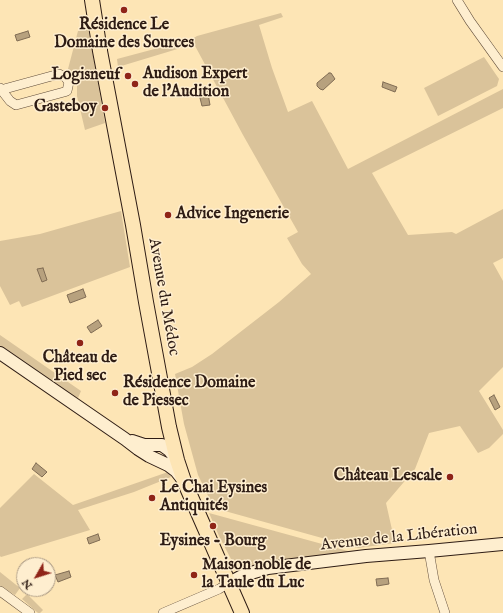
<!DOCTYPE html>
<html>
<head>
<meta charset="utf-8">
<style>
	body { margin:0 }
	#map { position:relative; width:503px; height:613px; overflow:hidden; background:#fde5b5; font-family:"IM FELL English",serif }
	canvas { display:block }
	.north { position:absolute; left:16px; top:557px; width:40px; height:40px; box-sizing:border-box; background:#feeecf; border:1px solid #ab9a84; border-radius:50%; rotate:231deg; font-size:11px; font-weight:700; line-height:16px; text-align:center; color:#2e1c14 }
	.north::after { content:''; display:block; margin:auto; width:14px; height:18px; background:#8f2418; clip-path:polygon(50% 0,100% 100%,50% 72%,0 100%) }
</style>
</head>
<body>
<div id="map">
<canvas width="503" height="613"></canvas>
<div class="north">N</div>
</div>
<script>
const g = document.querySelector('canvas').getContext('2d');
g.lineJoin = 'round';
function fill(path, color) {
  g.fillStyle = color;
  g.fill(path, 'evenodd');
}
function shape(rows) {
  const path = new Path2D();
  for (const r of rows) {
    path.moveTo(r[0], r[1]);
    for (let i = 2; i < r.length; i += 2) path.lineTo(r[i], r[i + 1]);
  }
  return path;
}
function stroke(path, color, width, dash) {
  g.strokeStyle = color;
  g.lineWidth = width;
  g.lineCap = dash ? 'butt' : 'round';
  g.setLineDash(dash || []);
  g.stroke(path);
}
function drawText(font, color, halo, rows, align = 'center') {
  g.font = font + ' "IM FELL English",serif';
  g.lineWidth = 3;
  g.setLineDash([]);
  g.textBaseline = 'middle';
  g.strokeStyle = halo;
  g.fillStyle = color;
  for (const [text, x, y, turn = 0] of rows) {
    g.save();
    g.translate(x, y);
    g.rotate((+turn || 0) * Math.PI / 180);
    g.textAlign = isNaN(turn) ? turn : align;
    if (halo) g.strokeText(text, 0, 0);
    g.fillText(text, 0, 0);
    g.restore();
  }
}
const green = shape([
	[281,13,283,17,259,25,272,68,288,112,312,101,348,169,503,89,503,108,372,173,408,235,452,232,456,234,503,209,503,258,493,263,503,281,503,367,479,391,503,430,503,434,489,448,478,453,460,426,429,433,415,469,386,503,395,543,358,548,214,508,198,475,184,424,175,374,192,367,212,354,279,302,311,274,302,264,287,238,298,232,243,135,194,44,118,67,117,59,192,39,197,36],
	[88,28,105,123,85,130,77,96,77,79,72,72,68,69,78,31],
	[484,57,499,79,497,86,438,116,424,88],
	[121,211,130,267,22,307,19,301,10,305,0,286,0,241,40,234],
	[0,335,81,391,78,398,71,395,0,346],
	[168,472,171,477,134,492,78,510,90,530,1,557,0,556,0,508,34,474,73,505],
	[209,513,355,553,267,563,245,568,231,559,219,536],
	[0,572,20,588,15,595,0,586],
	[27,594,43,610,40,613,38,613,22,599]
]);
const water = shape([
	[28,31,30,37,17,41,15,35,28,31],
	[329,73,331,73,335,79,323,90,320,89,317,86,317,83,329,73],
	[383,82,397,87,395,92,382,87,383,82],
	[207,88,210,105,202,106,198,90,207,88],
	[43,268,47,280,42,282,37,269,43,268],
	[83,289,86,297,70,303,67,295,83,289],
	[98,320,102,326,91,333,87,327,98,320],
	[494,395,500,407,495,410,489,398,494,395],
	[36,463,47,472,42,477,32,469,36,463],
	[98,534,100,540,89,544,87,538,98,534],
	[69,571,71,577,58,582,55,575,69,571],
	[388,578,389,584,377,586,376,579,388,578]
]);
const street = shape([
	[457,0,470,21,503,67],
	[0,88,10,101,16,105,64,92,67,91,69,82,65,77,59,74,1,90],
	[429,551,434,580,445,613],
	[0,591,30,613],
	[163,613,219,589,229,583]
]);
const secondary = shape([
	[0,353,125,439,138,449,149,456,168,465,176,471,184,481],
	[132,441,144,445,162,445,169,450,177,460],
	[229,583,244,575,268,568,366,556,429,551,503,544]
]);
const primary = shape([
	[92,0,100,51,133,225,146,302,169,427,177,460,184,481,242,613]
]);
const markers = [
	[124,10,4,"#8f2418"],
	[128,76,4,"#8f2418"],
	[135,84,4,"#8f2418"],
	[105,108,4,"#8f2418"],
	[168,215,4,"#8f2418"],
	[80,343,4,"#8f2418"],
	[115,393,4,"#8f2418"],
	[450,477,4,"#8f2418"],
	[152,498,4,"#8f2418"],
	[213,526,4,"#8f2418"],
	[194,575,4,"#8f2418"]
];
const poiNames = [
	["Résidence Le",124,26,"center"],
	["Domaine des Sources",124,44,"center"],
	["Audison Expert",143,75],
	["de l'Audition",143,93],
	["Logisneuf",120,76,"right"],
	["Gasteboy",97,108,"right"],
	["Advice Ingenerie",176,215],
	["Château de",80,359,"center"],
	["Pied sec",80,377,"center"],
	["Résidence Domaine",123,384],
	["de Piessec",123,402],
	["Château Lescale",442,477,"right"],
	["Le Chai Eysines",160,489],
	["Antiquités",160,507],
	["Eysines - Bourg",213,542,"center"],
	["Maison noble de",202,566],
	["la Taule du Luc",202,584]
];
const streetNames = [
	["Avenue du Médoc",163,297,80],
	["Avenue de la Libération",399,538,-6]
];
fill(green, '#dac39a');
fill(water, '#b7a17e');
stroke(water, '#806c54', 1);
stroke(street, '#624e3c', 10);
stroke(secondary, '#2e1c14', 14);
stroke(primary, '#2e1c14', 16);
stroke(street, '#feeecf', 9);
stroke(secondary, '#feeecf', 12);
stroke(primary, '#fde5b5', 14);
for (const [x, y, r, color] of markers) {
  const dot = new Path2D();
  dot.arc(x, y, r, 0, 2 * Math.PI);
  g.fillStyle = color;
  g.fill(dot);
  stroke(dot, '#feeecf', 1.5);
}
drawText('bold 16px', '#2e1c14', '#feeecf', poiNames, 'left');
drawText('16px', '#2e1c14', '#feeecf', streetNames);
</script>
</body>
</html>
